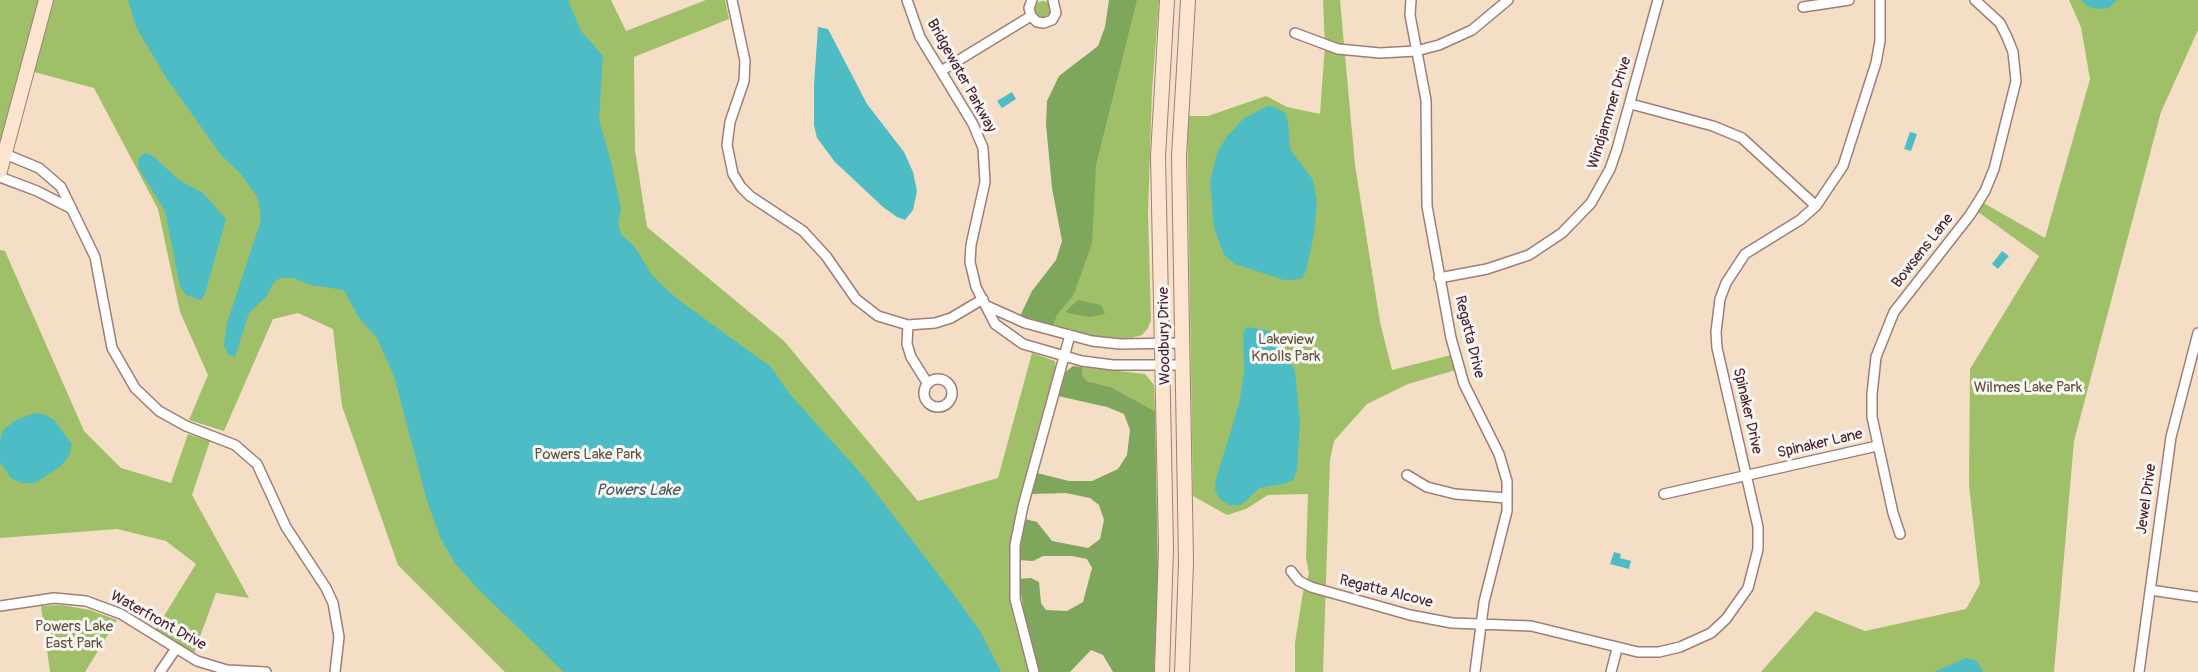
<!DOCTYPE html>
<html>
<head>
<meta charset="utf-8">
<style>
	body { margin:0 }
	canvas { display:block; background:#f4dec5 }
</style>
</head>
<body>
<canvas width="2198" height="672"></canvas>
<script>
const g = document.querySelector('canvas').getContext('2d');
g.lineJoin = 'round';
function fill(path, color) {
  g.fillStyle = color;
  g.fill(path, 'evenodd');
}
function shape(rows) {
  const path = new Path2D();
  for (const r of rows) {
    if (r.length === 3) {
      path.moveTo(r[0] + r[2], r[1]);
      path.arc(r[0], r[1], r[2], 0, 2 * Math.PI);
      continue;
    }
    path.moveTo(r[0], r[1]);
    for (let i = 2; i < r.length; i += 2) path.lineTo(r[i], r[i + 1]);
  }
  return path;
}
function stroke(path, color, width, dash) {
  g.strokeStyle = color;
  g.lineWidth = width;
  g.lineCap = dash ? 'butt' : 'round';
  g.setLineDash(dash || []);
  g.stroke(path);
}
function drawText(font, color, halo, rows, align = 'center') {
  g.font = font + ' Pangolin,sans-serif';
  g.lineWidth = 6;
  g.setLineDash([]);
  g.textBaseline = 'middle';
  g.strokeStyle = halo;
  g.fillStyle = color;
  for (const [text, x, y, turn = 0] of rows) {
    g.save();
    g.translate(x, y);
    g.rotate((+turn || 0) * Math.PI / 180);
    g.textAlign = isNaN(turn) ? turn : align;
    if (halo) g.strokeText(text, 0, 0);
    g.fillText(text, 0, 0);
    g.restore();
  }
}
const green = shape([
	[0,0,40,0,0,171],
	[54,0,611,0,626,31,706,0,725,0,729,19,634,57,635,150,647,227,784,341,918,501,998,478,1032,353,1055,361,1056,370,1015,520,1009,558,1013,616,1029,672,505,672,398,565,342,406,333,329,298,313,273,319,224,431,189,420,208,375,180,312,158,209,94,88,34,72],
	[1131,0,1159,0,1152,92,1148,213,1151,320,1148,328,1142,335,1128,339,1093,336,1052,325],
	[1323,0,1340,0,1355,165,1380,322,1392,370,1455,354,1459,369,1408,384,1367,404,1334,441,1330,460,1323,672,1295,672,1295,643,1303,592,1309,574,1306,558,1308,494,1268,495,1246,509,1227,515,1193,496,1187,116,1208,116,1266,96,1287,107,1320,114,1325,45],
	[2069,0,2198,0,2198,30,2161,112,2074,441,2054,672,1761,672,1815,611,1865,631,1966,609,1980,584,1969,485,1970,369,2039,256,1974,209,1980,201,2045,238,2090,79,2081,27],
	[1043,9,8],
	[0,250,5,251,84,431,121,468,171,483,188,434,210,441,192,495,249,598,216,593,194,653,156,629,196,564,166,541,117,529,0,538],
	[1082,367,1145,374,1154,385,1155,411,1111,387,1087,381,1082,375],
	[61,605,90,610,117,620,85,672,50,672,41,606]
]);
const forest = shape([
	[1109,0,1137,0,1096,165,1092,243,1074,294,1057,315,1053,325,1020,316,1032,291,1056,260,1062,241,1052,188,1046,124,1047,101,1059,76,1098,46,1105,27],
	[1078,300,1101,305,1105,314,1089,317,1068,313,1066,311],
	[1073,366,1082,367,1082,375,1087,381,1111,387,1155,411,1158,578,1154,672,1113,672,1103,655,1091,650,1070,672,1039,672,1027,636,1019,579,1031,578,1039,582,1041,603,1046,610,1067,611,1083,602,1092,568,1087,559,1072,556,1043,556,1033,561,1019,560,1025,519,1037,522,1052,541,1088,548,1100,539,1104,520,1099,505,1090,498,1066,493,1032,494,1037,473,1069,481,1092,481,1118,469,1127,455,1130,430,1124,414,1107,407,1058,396,1064,373]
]);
const water = shape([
	[128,0,568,0,581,31,603,56,599,120,611,162,621,209,618,223,621,234,634,246,652,275,676,298,771,367,789,393,863,476,951,591,980,631,1001,672,564,672,477,588,454,562,441,539,427,501,394,376,377,338,359,318,344,290,310,285,293,278,281,278,275,281,266,297,249,313,235,357,228,354,224,345,227,323,261,220,258,198,241,174,221,155,167,79,136,27],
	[2081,0,2117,0,2108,8,2098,9,2089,7],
	[818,27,828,29,867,104,904,152,913,172,917,191,913,210,905,220,897,217,883,207,835,162,817,138,814,125,814,85],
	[1012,92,1016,99,1002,108,997,101],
	[1268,106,1275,107,1285,113,1288,121,1290,149,1313,180,1317,202,1314,234,1306,271,1302,278,1294,280,1284,280,1235,264,1224,255,1214,227,1210,183,1217,153,1226,138,1244,118],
	[1910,132,1917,134,1911,151,1904,149],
	[145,153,153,156,179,180,203,193,226,219,205,294,201,300,186,295,180,286,165,211,139,169,138,159],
	[2002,251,2009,256,1998,269,1992,264],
	[1247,327,1267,330,1278,339,1295,371,1300,422,1297,470,1293,480,1287,483,1260,488,1241,505,1229,505,1220,499,1215,490,1216,479,1239,404,1244,373,1243,332],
	[36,413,46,415,55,421,72,444,69,456,61,466,35,483,21,483,11,478,0,462,0,440,4,429,18,419],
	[1614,552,1621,554,1620,558,1631,561,1629,569,1610,564],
	[1966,658,1977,661,1983,672,1934,672]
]);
const street = shape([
	[732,0,745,61,744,81,730,122,727,145,733,174,741,187,750,196,803,231,826,256,856,299,878,316,908,325,935,323,951,318,983,299],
	[907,0,920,37,973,124,983,148,985,182,971,245,970,262,976,287,995,324,1023,344,1082,361,1113,365,1182,365],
	[1032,0,1029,8,1031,16,1037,22,1044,23,1052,20,1056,13,1053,0],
	[1411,0,1410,15,1426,100,1427,206,1451,338,1464,384,1499,454,1507,481,1507,511,1484,602,1475,672],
	[1803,7,1849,0],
	[1295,33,1338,49,1380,53,1416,51,1439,45,1472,30,1508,0],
	[941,71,1031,16],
	[1631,104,1713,126,1742,138,1816,206],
	[5,154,39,168,61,187,95,257,112,348,135,388,159,411,186,426,235,445,257,464,286,527,326,588,333,603,339,637,335,672],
	[0,177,37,191,72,209],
	[1439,278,1487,269,1529,255,1562,233,1591,203,1610,169,1617,149,1658,0],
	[987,306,1025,323,1092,341,1120,344,1182,343],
	[908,325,907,344,911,357,928,384],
	[938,393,14],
	[1407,475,1427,487,1455,494,1507,498],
	[1664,494,1877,446],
	[1900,534,1893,513,1872,417,1872,394,1876,357,1894,312,1970,215,1985,191,1994,169,2016,81,2013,52,2007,37,2000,23,1975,0],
	[1291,571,1299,581,1311,587,1410,615,1452,623,1531,626,1638,652,1659,652,1680,647,1711,633,1726,619,1748,588,1758,549,1758,527,1717,348,1716,332,1720,299,1726,283,1745,254,1800,220,1816,206,1843,166,1876,63,1880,41,1880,0],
	[2150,590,2198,597],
	[0,606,54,598,86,601,121,614,197,661,227,670,266,672],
	[160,672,175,650],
	[1034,672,1015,599,1015,545,1023,506,1070,335],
	[1611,672,1617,649],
	[2139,672,2171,437,2198,333]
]);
const secondary = shape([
	[0,171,46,0],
	[1162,672,1166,548,1158,156,1167,0],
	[1182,672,1186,563,1179,156,1188,0]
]);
const streetNames = [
	["Bridgewater Parkway",961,76,61],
	["Windjammer Drive",1610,113,-73],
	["Bowsens Lane",1923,251,-52],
	["Woodbury Drive",1165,336,-91],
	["Regatta Drive",1469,337,76],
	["Spinaker Drive",1747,411,77],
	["Spinaker Lane",1820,444,-13],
	["Jewel Drive",2147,499,-82],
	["Regatta Alcove",1386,592,14],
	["Waterfront Drive",158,621,29]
];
const parkNames = [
	["Lakeview",1286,340],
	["Knolls Park",1286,357],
	["Wilmes Lake Park",2028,388],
	["Powers Lake Park",588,455],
	["Powers Lake",74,627],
	["East Park",74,644]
];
const waterNames = [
	["Powers Lake",638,491]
];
fill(green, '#9fc069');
fill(forest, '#7fa65d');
fill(water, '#4dbcc4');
stroke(street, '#9f7e78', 12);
stroke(secondary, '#9f7e78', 16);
stroke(street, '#fff', 9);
stroke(secondary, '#fce5cf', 14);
drawText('15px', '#4a1f2b', '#f6f6f2', streetNames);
drawText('15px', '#644f3e', '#f6f6f2', parkNames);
drawText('italic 16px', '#4b5661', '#f6f6f2', waterNames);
</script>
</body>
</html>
